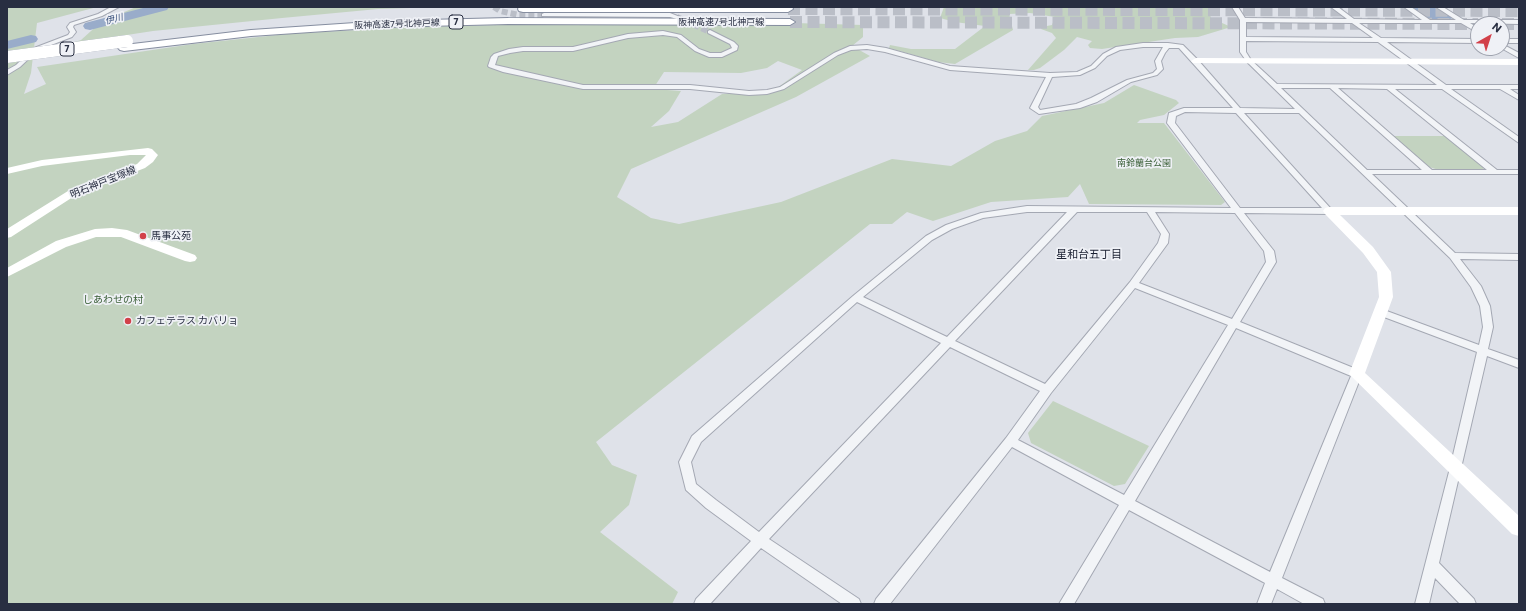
<!DOCTYPE html>
<html>
<head>
<meta charset="utf-8">
<style>
	body { margin:0 }
	#map { position:relative; width:1526px; height:611px; overflow:hidden; background:#dfe2e9; font-family:Commissioner,sans-serif }
	canvas { display:block }
	.frame { position:absolute; inset:0; border:8px solid #282e41; pointer-events:none }
	.north { position:absolute; left:1470px; top:16px; width:40px; height:40px; box-sizing:border-box; background:#eff1f6; border:1px solid #9fa3ae; border-radius:50%; rotate:39deg; font-size:11px; font-weight:700; line-height:16px; text-align:center; color:#282e41 }
	.north::after { content:''; display:block; margin:auto; width:14px; height:18px; background:#d24049; clip-path:polygon(50% 0,100% 100%,50% 72%,0 100%) }
</style>
</head>
<body>
<div id="map">
<canvas width="1526" height="611"></canvas>
<div class="frame"></div>
<div class="north">N</div>
</div>
<script>
const g = document.querySelector('canvas').getContext('2d');
g.lineJoin = 'round';
function fill(path, color) {
  g.fillStyle = color;
  g.fill(path, 'evenodd');
}
function shape(rows) {
  const path = new Path2D();
  for (const r of rows) {
    path.moveTo(r[0], r[1]);
    for (let i = 2; i < r.length; i += 2) path.lineTo(r[i], r[i + 1]);
  }
  return path;
}
function stroke(path, color, width, dash) {
  g.strokeStyle = color;
  g.lineWidth = width;
  g.lineCap = dash ? 'butt' : 'round';
  g.setLineDash(dash || []);
  g.stroke(path);
}
function drawText(font, color, halo, rows, align = 'center') {
  g.font = font + ' Commissioner,"Noto Sans JP",sans-serif';
  g.lineWidth = 3.5;
  g.setLineDash([]);
  g.textBaseline = 'middle';
  g.strokeStyle = halo;
  g.fillStyle = color;
  for (const [text, x, y, turn = 0] of rows) {
    g.save();
    g.translate(x, y);
    g.rotate((+turn || 0) * Math.PI / 180);
    g.textAlign = isNaN(turn) ? turn : align;
    if (halo) g.strokeText(text, 0, 0);
    g.fillText(text, 0, 0);
    g.restore();
  }
}
const green = shape([
	[7,7,97,7,37,23,31,73,24,94,46,84,37,67,193,44,287,34,411,27,541,24,794,23,863,25,863,37,852,46,870,56,796,97,631,169,617,197,651,218,679,224,781,202,892,159,951,166,995,141,1027,131,1042,116,1104,103,1134,85,1176,100,1179,103,1164,115,1140,120,1137,123,1164,123,1225,202,1221,205,1089,204,1080,184,1068,197,991,202,933,221,907,212,892,224,870,224,596,442,612,465,637,475,629,505,600,532,678,592,672,604,7,604],
	[778,61,802,70,770,93,722,94,678,122,651,127,669,111,681,91,653,89,664,72,741,73,767,68],
	[136,7,441,7,378,9,282,18,153,31,68,44,81,40,101,22],
	[944,7,1208,7,1211,18,1231,27,1198,37,1175,38,1102,49,1090,48,1088,45,1092,41,1077,37,1064,50,1040,68,1034,70,1028,70,1056,38,1052,33,1041,29,1042,27,1052,25,1055,17,1030,13,1009,14,1013,30,955,64,938,62,889,48,890,45,911,49,955,49,985,26,955,22,940,18],
	[1393,136,1445,136,1484,167,1483,170,1439,170,1429,167],
	[1053,401,1149,446,1125,484,1114,486,1031,443,1028,433]
]);
const water = shape([
	[1409,7,1434,7,1453,18,1450,19,1428,19]
]);
const river = shape([
	[147,7,169,7,167,10,90,30,85,29,83,26,85,23,147,7],
	[31,35,36,36,38,39,36,42,7,49,7,41,31,35]
]);
const streetTunnel = shape([
	[494,7,500,11,519,15,544,15],
	[677,17,710,32]
]);
const highwayTunnel = shape([
	[788,9,1519,11],
	[790,22,1478,24],
	[1502,24,1519,24]
]);
const street = shape([
	[111,7,119,7,102,16,74,25,73,27,76,32,72,37,38,50,20,67,7,75,7,70,16,65,34,48,68,35,70,32,67,27,70,23,98,14,111,7],
	[1232,7,1238,7,1245,18,1347,19,1331,7,1338,7,1354,19,1422,20,1404,7,1411,7,1430,20,1456,20,1436,7,1443,7,1464,20,1519,20,1519,24,1470,23,1478,28,1478,33,1461,23,1359,23,1381,38,1478,39,1478,43,1387,42,1446,85,1519,85,1519,89,1510,89,1519,95,1519,100,1500,89,1451,89,1519,137,1519,143,1442,89,1395,89,1497,170,1519,170,1519,174,1372,174,1455,253,1519,254,1519,260,1460,259,1481,286,1490,306,1493,327,1488,349,1519,360,1519,368,1487,356,1439,563,1474,599,1476,604,1460,604,1435,578,1429,604,1415,604,1450,468,1477,352,1376,314,1375,312,1376,310,1384,310,1479,345,1483,327,1480,306,1471,287,1450,258,1299,113,1244,113,1333,211,1329,214,1244,213,1274,251,1276,262,1240,322,1361,371,1362,374,1282,578,1323,599,1325,604,1304,604,1277,589,1271,604,1257,604,1265,583,1129,510,1074,604,1059,604,1119,505,1012,447,890,604,874,604,876,599,1006,438,1040,391,950,347,769,539,859,599,861,604,842,604,761,548,710,604,694,604,696,599,751,541,706,508,686,490,679,462,692,436,853,296,926,236,946,225,981,213,1027,206,1231,208,1167,123,1169,113,1184,108,1233,108,1179,48,1169,48,1165,53,1161,61,1163,69,1157,75,1131,82,1097,102,1080,108,1039,114,1030,108,1046,77,950,70,885,52,867,49,851,50,838,55,784,89,767,94,749,95,690,89,583,89,503,72,489,67,488,66,491,57,494,54,509,49,523,47,573,47,628,34,663,31,681,35,699,49,710,53,721,53,732,48,730,44,708,33,708,31,710,30,734,42,738,46,737,50,722,57,709,57,695,51,677,37,663,35,628,38,573,51,523,51,510,53,498,56,495,65,583,85,690,85,749,91,767,90,780,87,834,53,850,46,867,45,886,48,950,66,1050,73,1077,72,1091,66,1103,54,1116,47,1143,43,1168,43,1183,45,1198,60,1240,108,1295,109,1247,62,1240,52,1240,20,1232,7],
	[1246,22,1352,23,1373,38,1246,37,1246,22],
	[1246,41,1378,42,1437,85,1277,84,1251,60,1246,52,1246,41],
	[1143,47,1163,47,1155,61,1157,69,1153,73,1127,80,1091,98,1076,104,1040,110,1038,107,1052,77,1080,75,1095,68,1107,56,1120,50,1143,47],
	[1281,88,1330,88,1422,170,1367,170,1281,88],
	[1338,88,1387,89,1487,170,1432,170,1338,88],
	[1185,112,1236,113,1322,208,1240,208,1175,123,1176,116,1185,112],
	[1027,212,1067,212,947,337,863,297,932,240,952,229,983,218,1027,212],
	[1077,212,1147,212,1161,234,1158,243,1130,282,1045,384,955,341,1077,212],
	[1155,212,1235,213,1264,251,1266,262,1232,319,1139,283,1168,243,1169,234,1155,212],
	[1135,288,1228,325,1124,495,1018,440,1051,393,1135,288],
	[857,302,941,343,759,532,716,500,696,484,691,462,701,442,857,302],
	[1236,328,1351,376,1270,572,1135,501,1236,328],
	[544,13,670,13,680,17,677,19,670,17,542,16,542,14,544,13],
	[1502,39,1519,39,1519,43,1502,43,1502,39],
	[1502,44,1519,53,1519,58,1501,48,1502,44]
]);
const secondary = shape([
	[1196,58,1519,59,1519,65,1193,63,1191,61,1196,58],
	[148,148,152,149,158,155,153,162,145,168,76,195,11,237,7,238,7,229,68,191,137,164,146,155,130,155,42,166,7,174,7,168,42,160,148,148],
	[1329,207,1519,207,1519,215,1340,215,1373,247,1391,272,1393,297,1365,373,1519,516,1519,536,1512,534,1349,374,1379,297,1377,272,1363,253,1325,214,1323,211,1325,208,1329,207],
	[112,228,127,230,195,255,197,258,195,261,190,262,185,261,121,237,96,237,66,247,7,277,7,268,56,241,95,229,112,228]
]);
const highway = shape([
	[519,7,792,7,793,9,788,12,523,12,519,11,518,9,519,7],
	[508,18,790,19,795,22,790,25,508,24,385,27,251,36,124,51,120,50,118,48,120,46,124,45,251,30,385,21,508,18]
]);
const highwayBridge = shape([
	[7,57,127,41]
]);
const markers = [
	[143,236,4,"#d24049"],
	[128,321,4,"#d24049"]
];
const farWaternames = [
	["伊川",114,19,-15]
];
const shields = [
	[456,22,14],
	[67,49,14]
];
const shieldNames = [
	["7",456,22],
	["7",67,49]
];
const farStreetnames = [
	["阪神高速7号北神戸線",721,22],
	["阪神高速7号北神戸線",397,24,-2]
];
const farParknames = [
	["南鈴蘭台公園",1144,163]
];
const streetNames = [
	["明石神戸宝塚線",103,182,-22]
];
const poiNames = [
	["馬事公苑",151,236],
	["カフェテラス カバリョ",136,321]
];
const parkNames = [
	["しあわせの村",113,300]
];
const neighbourhoodNames = [
	["星和台五丁目",1089,254]
];
fill(green, '#c3d3c0');
fill(water, '#99acca');
fill(river, '#99acca');
stroke(streetTunnel, '#babec7', 6, [6, 3]);
stroke(highwayTunnel, '#babec7', 12, [12, 5.5]);
stroke(street, '#a4a8b3', 2);
stroke(highway, '#868ea0', 2);
fill(street, '#f2f4f7');
fill(secondary, '#fff');
fill(highway, '#fff');
stroke(highwayBridge, '#868ea0', 12, []);
stroke(highwayBridge, '#fff', 12);
for (const [x, y, r, color] of markers) {
  const dot = new Path2D();
  dot.arc(x, y, r, 0, 2 * Math.PI);
  g.fillStyle = color;
  g.fill(dot);
  stroke(dot, '#eff1f6', 1.5);
}
drawText('italic 9px', '#314976', '#eff1f6', farWaternames);
for (const [x, y, w] of shields) {
  const box = new Path2D();
  box.roundRect(x - w / 2, y - 7, w, 14, 3);
  g.fillStyle = '#eff1f6';
  g.fill(box);
  stroke(box, '#282e41', 1);
}
drawText('bold 9px', '#282e41', null, shieldNames);
drawText('9px', '#282e41', '#eff1f6', farStreetnames);
drawText('9px', '#385d35', '#eff1f6', farParknames);
drawText('10px', '#282e41', '#eff1f6', streetNames);
drawText('10px', '#282e41', '#eff1f6', poiNames, 'left');
drawText('10px', '#385d35', '#eff1f6', parkNames);
drawText('11px', '#1a2031', '#eff1f6', neighbourhoodNames);
</script>
</body>
</html>
